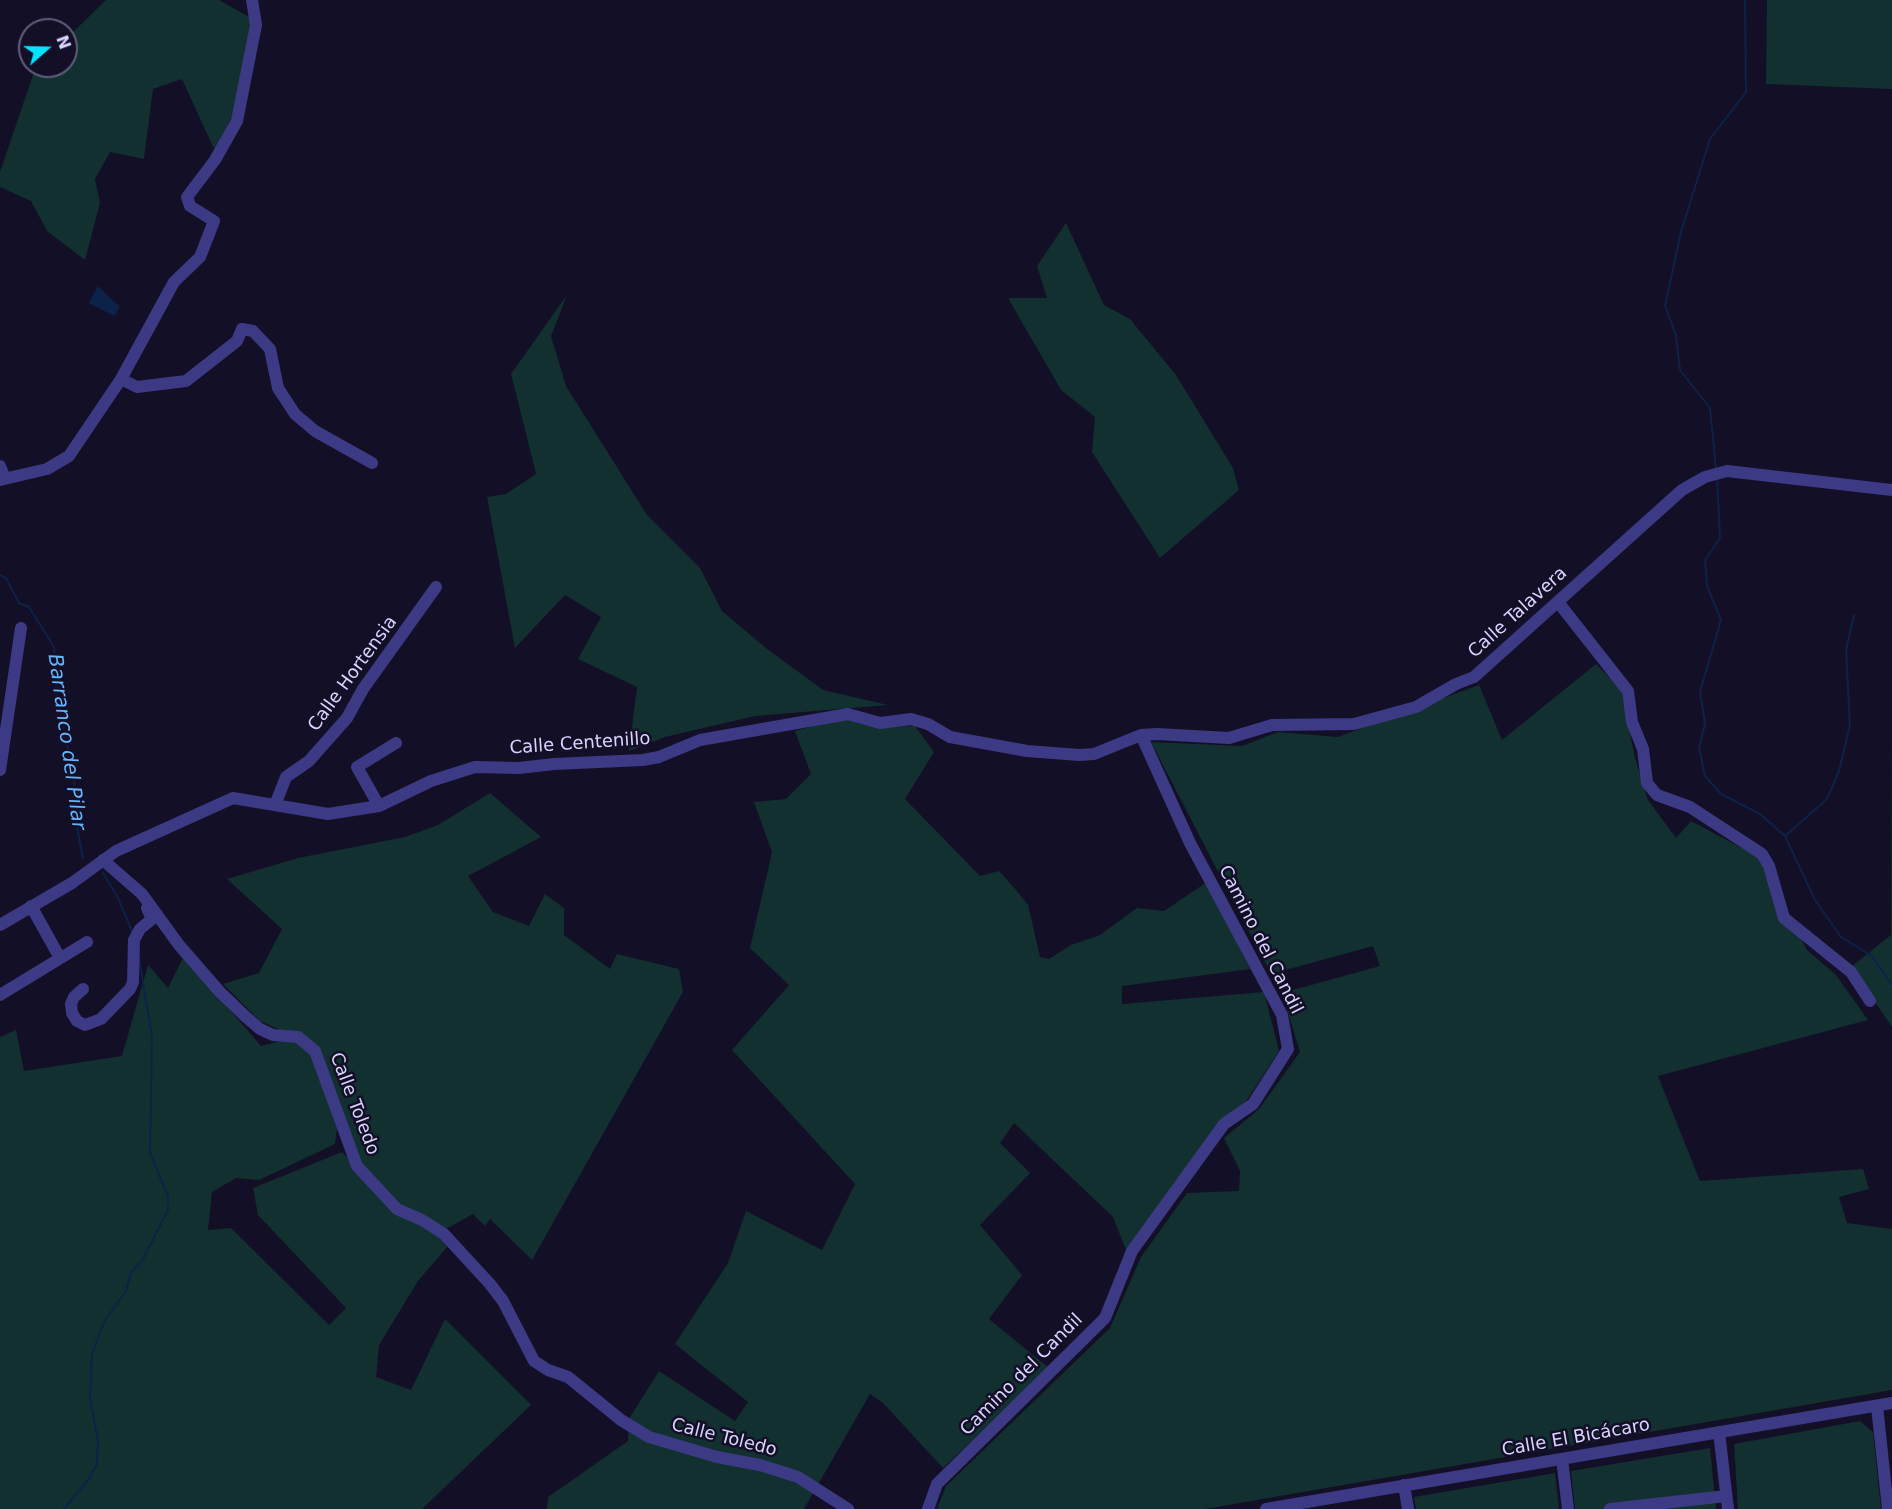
<!DOCTYPE html>
<html>
<head>
<meta charset="utf-8">
<style>
	body { margin:0 }
	#map { position:relative; width:1892px; height:1509px; overflow:hidden; background:#130f26; font-family:"DejaVu Sans",sans-serif }
	canvas { display:block }
	.north { position:absolute; left:18px; top:18px; width:60px; height:60px; box-sizing:border-box; background:#130f26; border:2px solid #625e7d; border-radius:50%; rotate:70deg; font-size:16px; font-weight:700; line-height:24px; text-align:center; color:#d9d4ff }
	.north::after { content:''; display:block; margin:auto; width:21px; height:27px; background:#00e5ff; clip-path:polygon(50% 0,100% 100%,50% 72%,0 100%) }
</style>
</head>
<body>
<div id="map">
<canvas width="1892" height="1509"></canvas>
<div class="north">N</div>
</div>
<script>
const g = document.querySelector('canvas').getContext('2d');
g.lineJoin = 'round';
function fill(path, color) {
  g.fillStyle = color;
  g.fill(path, 'evenodd');
}
function shape(rows) {
  const path = new Path2D();
  for (const r of rows) {
    path.moveTo(r[0], r[1]);
    for (let i = 2; i < r.length; i += 2) path.lineTo(r[i], r[i + 1]);
  }
  return path;
}
function stroke(path, color, width, dash) {
  g.strokeStyle = color;
  g.lineWidth = width;
  g.lineCap = dash ? 'butt' : 'round';
  g.setLineDash(dash || []);
  g.stroke(path);
}
function drawText(font, color, halo, rows, align = 'center') {
  g.font = font + ' "DejaVu Sans",sans-serif';
  g.lineWidth = 5;
  g.setLineDash([]);
  g.textBaseline = 'middle';
  g.strokeStyle = halo;
  g.fillStyle = color;
  for (const [text, x, y, turn = 0] of rows) {
    g.save();
    g.translate(x, y);
    g.rotate((+turn || 0) * Math.PI / 180);
    g.textAlign = isNaN(turn) ? turn : align;
    if (halo) g.strokeText(text, 0, 0);
    g.fillText(text, 0, 0);
    g.restore();
  }
}
const green = shape([
	[106,0,219,0,251,18,237,106,215,151,182,79,153,89,144,159,110,152,95,179,100,203,85,260,47,231,31,201,0,187,0,172,35,69,38,66,66,66,66,39],
	[1767,0,1892,0,1892,89,1766,84],
	[1066,223,1104,305,1130,319,1176,375,1233,468,1239,490,1160,558,1092,452,1095,417,1061,390,1008,298,1047,298,1037,266],
	[567,295,551,336,566,386,647,515,700,568,722,611,766,648,823,690,888,705,755,716,665,737,629,751,637,687,578,659,601,617,565,595,515,648,487,497,506,494,536,474,511,374],
	[1596,664,1621,689,1635,758,1648,800,1676,838,1691,821,1757,856,1807,950,1836,975,1868,1020,1658,1076,1700,1181,1863,1169,1869,1189,1839,1197,1847,1223,1892,1229,1892,1390,1205,1509,937,1509,946,1486,1110,1328,1141,1257,1187,1193,1239,1191,1240,1171,1224,1138,1259,1109,1300,1052,1282,993,1380,966,1373,946,1271,974,1151,742,1242,746,1278,732,1338,737,1479,685,1502,740],
	[842,718,878,727,915,726,934,752,905,799,980,876,999,871,1016,890,1028,905,1040,957,1049,959,1071,945,1100,935,1137,908,1164,911,1207,882,1250,969,1122,986,1122,1004,1264,992,1279,1051,1249,1097,1128,1255,1113,1217,1014,1123,1000,1143,1030,1173,980,1225,1022,1275,989,1319,1049,1368,943,1468,883,1403,870,1394,804,1509,547,1509,548,1497,628,1441,629,1419,659,1371,735,1421,748,1402,675,1344,728,1263,746,1211,822,1250,855,1184,732,1050,789,985,750,948,772,852,754,802,786,799,811,774,795,731],
	[1892,726,1892,1027,1851,967,1891,935],
	[490,793,541,837,468,876,493,912,529,926,545,894,564,908,564,935,610,969,617,954,679,969,683,992,532,1260,490,1219,485,1226,473,1214,446,1229,447,1247,418,1281,379,1345,376,1377,411,1390,445,1319,531,1405,422,1509,0,1509,0,1037,16,1030,24,1071,122,1056,148,965,168,988,184,956,261,1046,297,1037,260,1021,223,984,259,973,282,929,227,879,298,858,405,837,438,825],
	[311,1054,355,1165,342,1152,253,1188,258,1215,346,1308,329,1325,231,1228,208,1230,212,1192,236,1178,259,1180,335,1144,337,1129],
	[1860,1421,1873,1432,1881,1509,1738,1509,1734,1444],
	[1710,1448,1716,1509,1575,1509,1571,1471],
	[1555,1473,1559,1509,1416,1509,1414,1497]
]);
const water = shape([
	[98,286,120,307,114,316,89,303]
]);
const stream = shape([
	[1716,469,1710,408,1680,370,1676,335,1665,306,1681,232,1710,139,1746,92,1745,0],
	[1717,478,1720,538,1705,560,1707,586,1721,620,1700,692,1705,724,1699,748,1705,776,1721,794,1760,814,1785,836,1815,900,1841,937,1872,956,1892,985],
	[0,575,6,578,19,603,29,607,54,647,58,707,74,775,76,822,83,858],
	[1785,836,1827,799,1839,771,1850,725,1846,650,1854,615],
	[103,873,117,896,132,931],
	[64,1509,88,1480,97,1464,98,1441,90,1399,92,1354,104,1322,126,1291,131,1273,143,1259,168,1210,168,1196,150,1153,152,1036,139,959]
]);
const minor = shape([
	[121,379,137,387,186,381,237,341,242,329,253,331,270,349,278,388,295,414,315,431,372,463],
	[0,466,5,479],
	[0,480,47,469,69,456,121,379,174,282,200,257,214,221,190,206,187,197,215,160,237,121,256,25,252,0],
	[1558,602,1628,691,1632,722,1643,749,1647,783,1657,795,1690,807,1762,854,1769,866,1784,918,1851,972,1870,1001],
	[0,770,21,628],
	[275,805,286,777,309,761,347,718,363,689,436,587],
	[379,806,357,767,396,743],
	[103,860,142,894,179,945,219,991,246,1017,260,1029,273,1035,298,1037,315,1051,357,1166,397,1209,422,1220,444,1234,490,1284,503,1301,534,1361,548,1370,568,1377,621,1420,649,1437,717,1457,760,1465,798,1477,848,1509],
	[31,906,60,958],
	[0,925,72,883,116,851,233,798,328,814,379,806,431,781,475,767,519,768,554,764,643,760,659,757,700,740,848,714,880,723,911,719,928,724,950,737,1027,751,1079,755,1094,754,1141,735,1157,734,1229,738,1272,725,1354,724,1416,707,1456,684,1474,677,1682,490,1705,477,1727,471,1892,490],
	[83,989,74,997,71,1004,72,1013,77,1021,85,1025,101,1019,130,989,133,982,134,940,140,929,152,919,147,908],
	[0,995,87,942],
	[1877,1406,1888,1509],
	[1719,1432,1728,1509],
	[1562,1459,1568,1509],
	[1404,1485,1408,1509],
	[928,1509,937,1484,1105,1318,1132,1251,1224,1124,1253,1104,1288,1049,1282,1015,1190,843,1141,735],
	[1266,1509,1892,1403],
	[1610,1509,1726,1496]
]);
const streetNames = [
	["Calle Talavera",1518,613,-42],
	["Calle Hortensia",353,674,-54],
	["Calle Centenillo",580,744,-4],
	["Camino del Candil",1260,940,63],
	["Calle Toledo",354,1104,69],
	["Camino del Candil",1022,1375,-45],
	["Calle Toledo",724,1438,14],
	["Calle El Bicácaro",1576,1438,-10]
];
const waterNames = [
	["Barranco del Pilar",66,742,82]
];
fill(green, '#12302f');
fill(water, '#0c2248');
stroke(stream, '#0c2248', 2);
stroke(minor, '#3d3a85', 12);
drawText('18px', '#d9d4ff', '#130f26', streetNames);
drawText('italic 20px', '#62b6ff', '#130f26', waterNames);
</script>
</body>
</html>
